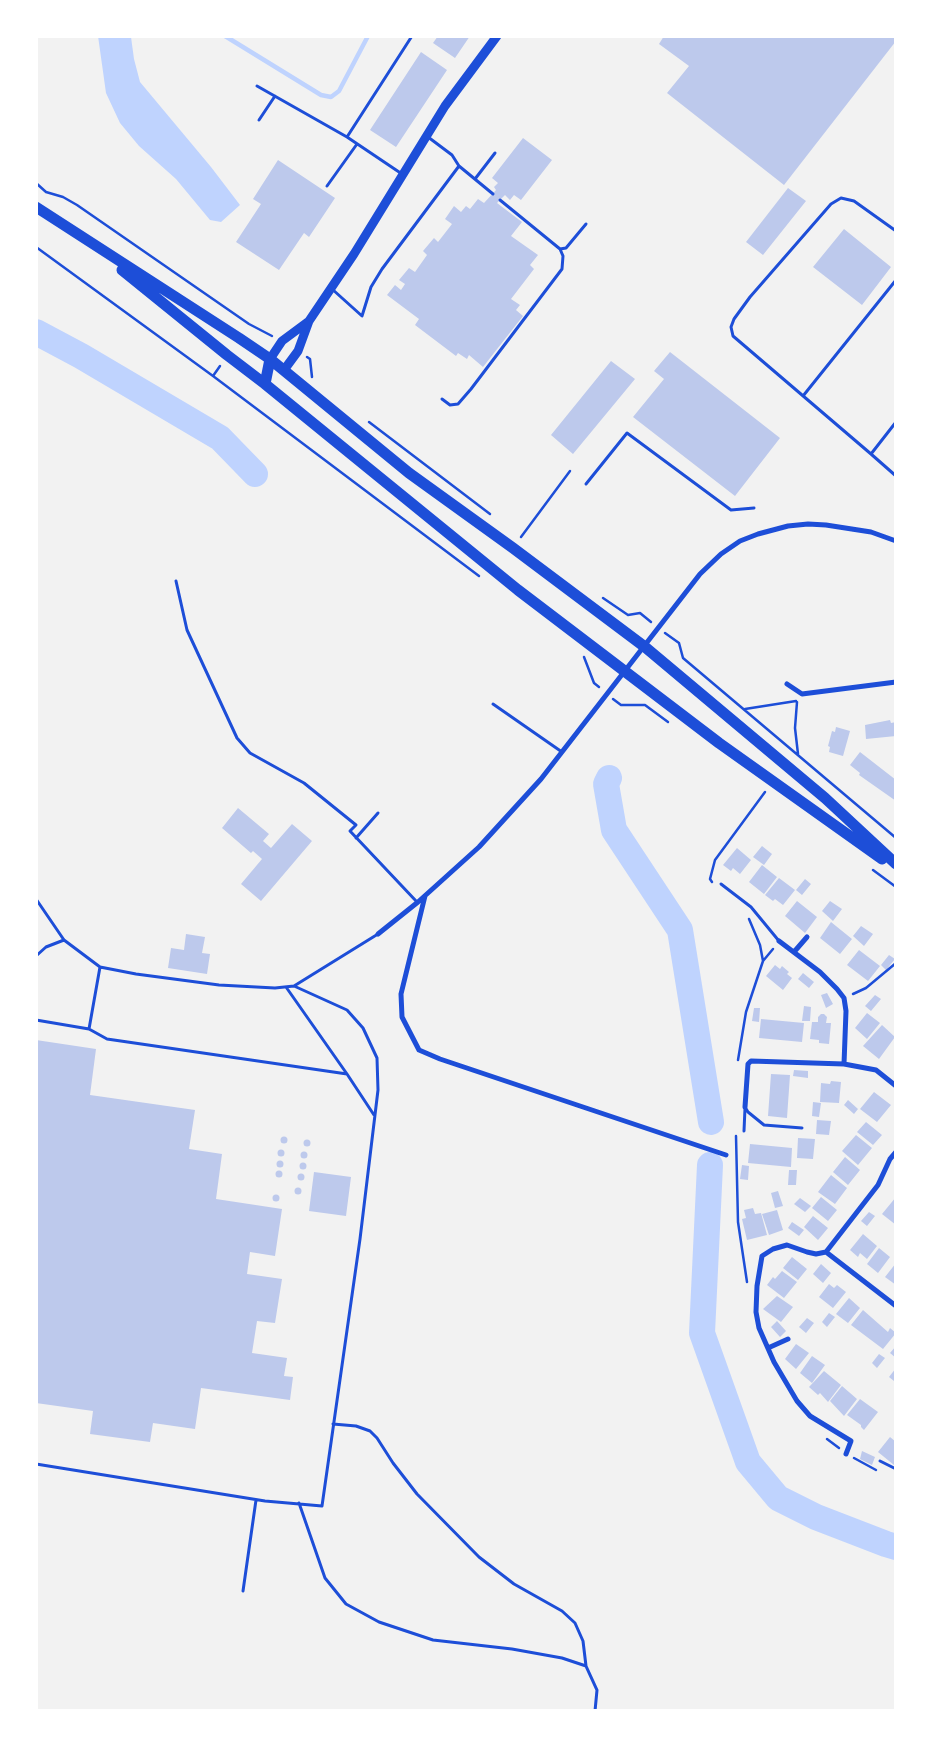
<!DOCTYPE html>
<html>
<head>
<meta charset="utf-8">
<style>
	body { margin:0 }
	#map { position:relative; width:932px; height:1747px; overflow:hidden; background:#f2f2f2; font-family:Quicksand,sans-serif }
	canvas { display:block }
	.frame { position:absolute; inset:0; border:38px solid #fff; pointer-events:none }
</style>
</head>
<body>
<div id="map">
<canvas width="932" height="1747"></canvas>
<div class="frame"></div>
</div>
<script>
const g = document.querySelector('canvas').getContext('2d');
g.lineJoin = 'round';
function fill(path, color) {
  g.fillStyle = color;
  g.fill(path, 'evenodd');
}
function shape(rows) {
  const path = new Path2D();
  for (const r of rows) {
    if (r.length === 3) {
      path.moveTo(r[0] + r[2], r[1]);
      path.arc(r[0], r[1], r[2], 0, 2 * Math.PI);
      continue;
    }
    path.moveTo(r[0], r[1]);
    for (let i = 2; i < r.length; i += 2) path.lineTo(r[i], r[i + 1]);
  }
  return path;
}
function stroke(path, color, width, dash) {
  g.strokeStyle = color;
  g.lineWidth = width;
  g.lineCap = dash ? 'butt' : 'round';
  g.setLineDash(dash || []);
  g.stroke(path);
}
const water = shape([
	[98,36,131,37,134,59,140,82,211,167,240,205,221,222,210,220,176,179,139,146,120,123,106,93]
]);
const stream = shape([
	[225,36,321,95,331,97,339,91,368,36]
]);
const river = shape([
	[36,332,81,356,220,438,255,474],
	[609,778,606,784,614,830,680,930,711,1122],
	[710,1165,702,1333,748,1462,778,1498,816,1517,886,1544,896,1547]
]);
const building = shape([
	[438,36,470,36,455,58,433,43],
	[664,36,896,36,896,41,784,185,667,93,689,66,659,44],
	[421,52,447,70,396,147,370,130],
	[523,138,552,160,521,200,514,195,510,200,505,195,497,203,522,222,511,236,538,255,530,265,534,269,511,299,520,305,516,310,523,316,483,367,469,355,467,359,458,353,456,356,415,325,419,319,387,295,395,285,401,290,405,284,399,280,409,268,415,272,427,255,423,251,434,238,438,242,452,224,445,219,454,206,461,212,466,206,470,209,478,199,484,203,496,190,494,187,498,183,492,178],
	[278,160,335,198,309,237,304,233,279,270,236,242,261,204,253,199],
	[788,188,806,201,763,255,746,242],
	[844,229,891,267,862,305,813,267],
	[670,352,780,438,735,496,633,417,664,379,654,371],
	[611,361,635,379,573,454,551,435],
	[890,720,891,723,896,722,896,736,866,739,865,725],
	[836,727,850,731,843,756,829,752,830,747,828,746,832,731,835,732],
	[860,752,896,780,896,801,859,775,860,773,850,765],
	[238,808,269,834,263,841,271,848,292,824,312,841,261,901,241,884,262,859,253,851,251,853,222,828],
	[762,846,772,854,764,865,753,857],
	[737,848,751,860,740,874,733,868,731,871,723,865],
	[762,865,777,877,764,894,749,882],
	[779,878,795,890,783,905,775,899,773,901,765,895],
	[805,879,811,884,802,895,796,890],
	[797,901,817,917,805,933,785,916],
	[830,901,842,909,833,921,822,911],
	[831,922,852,939,840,954,820,938],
	[861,926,873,934,864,946,853,936],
	[186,934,205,937,202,953,210,954,207,974,168,968,171,948,184,950],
	[859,950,880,966,868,981,847,965],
	[889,955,895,959,886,970,881,965],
	[775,965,780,969,782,966,789,972,787,974,792,978,783,990,766,976],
	[803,973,814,982,809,988,798,979],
	[827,993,833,1004,826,1008,821,995],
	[875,995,881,999,871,1011,865,1006],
	[804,1006,811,1007,810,1021,802,1021],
	[754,1008,760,1008,759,1022,752,1021],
	[867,1013,880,1023,867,1039,855,1028],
	[821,1014,824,1014,827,1017,826,1023,831,1023,829,1044,819,1043,819,1040,810,1039,812,1022,818,1022,818,1017],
	[761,1019,804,1023,802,1042,759,1038],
	[882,1025,895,1037,879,1059,863,1046],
	[36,1040,96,1049,90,1095,195,1110,189,1149,222,1154,216,1199,282,1209,275,1256,250,1252,247,1274,282,1279,275,1323,257,1321,252,1353,287,1358,284,1376,293,1377,290,1400,201,1388,195,1429,153,1423,150,1442,90,1434,93,1411,36,1403],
	[794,1070,808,1071,808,1078,793,1076],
	[771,1074,790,1075,787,1118,768,1116],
	[831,1081,841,1082,839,1103,820,1102,821,1083,830,1084],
	[874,1092,891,1105,877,1122,860,1109],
	[848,1100,858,1109,854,1114,844,1105],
	[813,1102,821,1103,819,1117,812,1116],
	[817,1120,831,1121,829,1135,816,1134],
	[866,1122,882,1135,873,1145,857,1132],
	[856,1135,872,1148,858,1165,842,1151],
	[284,1140,3.5],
	[798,1138,815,1139,813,1159,797,1158],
	[307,1143,3.5],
	[750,1144,792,1148,791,1167,748,1163],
	[281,1153,3.5],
	[304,1155,3.5],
	[845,1157,860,1170,848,1185,833,1172],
	[280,1164,3.5],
	[303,1166,3.5],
	[742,1165,749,1166,748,1180,740,1179],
	[789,1170,797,1170,796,1185,788,1185],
	[279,1174,3.5],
	[314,1172,351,1177,346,1216,309,1211],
	[301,1177,3.5],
	[831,1175,847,1188,835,1204,818,1192],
	[298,1191,3.5],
	[778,1191,783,1206,775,1208,771,1193],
	[276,1198,3.5],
	[821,1197,837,1210,828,1221,812,1208],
	[896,1197,896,1225,882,1214],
	[800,1198,811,1206,805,1212,794,1204],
	[753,1208,755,1214,761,1213,767,1235,747,1240,742,1219,746,1218,744,1210],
	[777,1210,783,1230,769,1235,762,1214],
	[869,1212,875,1216,867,1226,861,1221],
	[813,1216,828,1228,818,1240,804,1227],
	[792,1222,804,1230,799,1236,788,1228],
	[863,1234,877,1246,867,1259,860,1253,858,1257,850,1250],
	[879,1248,890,1257,878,1273,867,1264],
	[792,1257,807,1269,798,1280,783,1268],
	[896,1263,896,1285,885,1277],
	[821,1264,831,1273,823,1283,813,1274],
	[782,1271,797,1282,784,1298,767,1285,773,1277,775,1279],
	[829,1284,834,1288,837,1285,846,1292,833,1308,819,1297],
	[777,1296,793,1307,781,1322,763,1309],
	[849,1298,860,1308,848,1323,836,1314],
	[863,1310,888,1332,890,1328,896,1333,883,1349,851,1325],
	[829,1313,835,1317,827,1327,822,1322],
	[807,1318,814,1323,806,1333,799,1327],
	[777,1321,786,1331,780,1337,771,1327],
	[796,1344,809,1353,796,1369,785,1359],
	[896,1346,896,1358,890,1353],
	[879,1354,885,1358,877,1368,872,1363],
	[812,1356,825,1365,812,1383,800,1373],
	[896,1368,896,1379,894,1381,889,1377],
	[824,1371,841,1385,828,1402,820,1393,818,1395,809,1387],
	[842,1386,857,1399,844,1416,830,1401],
	[860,1399,878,1412,864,1430,861,1427,861,1425,847,1415],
	[890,1437,896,1442,896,1463,894,1465,878,1452],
	[862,1451,875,1457,872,1465,860,1459]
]);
const path = shape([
	[36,183,46,192,63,197,77,205,249,324,272,336],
	[36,247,213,376,479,576],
	[307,357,310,359,312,377],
	[213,376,220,366],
	[369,422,490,514],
	[521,537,570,471],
	[603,598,628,615,640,613,651,622],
	[665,633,679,643,683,658,896,838],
	[584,657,594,683,599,687],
	[613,699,621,705,645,705,668,722],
	[797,702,795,728,798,754],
	[745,709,796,701],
	[873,870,896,887],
	[712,882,710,879,715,860,765,792],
	[763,961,773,949],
	[853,994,866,988,896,963],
	[738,1060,746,1012,763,961,760,945,749,919],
	[736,1136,738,1222,747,1282],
	[827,1439,839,1448],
	[854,1458,876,1470]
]);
const service = shape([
	[257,86,347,137,402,174],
	[259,120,275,96],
	[347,137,412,36],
	[459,166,493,194],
	[475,179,495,153],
	[327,186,357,144],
	[896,231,854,201,841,198,831,204,750,297,734,319,731,327,733,336,871,454,896,422],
	[560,249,566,248,586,224],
	[332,289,362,316,371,287,382,269,459,166,452,155,428,137],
	[803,396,896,280],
	[442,399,450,405,458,404,471,389,562,269,563,256,560,249,500,200],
	[871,454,896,476],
	[586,484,627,433,731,510,754,508],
	[176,581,187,630,237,738,250,753,304,783,356,825,350,831,417,902],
	[493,704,562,752],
	[356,838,378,813],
	[721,884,751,907,779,941],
	[36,899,64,940,100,967,136,974,219,985,275,988,294,986,347,1010,363,1028,377,1058,378,1090,360,1239,322,1506,265,1501,36,1464],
	[36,956,46,947,64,940],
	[294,986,378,934],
	[36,1020,89,1029,100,967],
	[89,1029,107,1039,347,1074,286,987],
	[347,1074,374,1115],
	[745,1107,748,1112,764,1125,802,1128],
	[744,1131,745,1108],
	[333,1424,356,1426,370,1431,377,1438,393,1463,417,1494,479,1557,514,1584,562,1611,575,1623,583,1641,586,1666],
	[880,1461,896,1469],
	[299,1503,325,1578,346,1604,379,1622,433,1640,512,1649,562,1658,586,1666,597,1690,595,1711],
	[243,1591,256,1500]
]);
const minor = shape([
	[787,684,802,694,896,682],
	[425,896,401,994,402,1017,419,1050,440,1059,726,1155],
	[378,934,418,902,479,847,541,779,700,574,721,554,740,541,758,534,788,526,808,524,826,525,871,532,896,541],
	[779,941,820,972,837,989,844,998,846,1011,844,1064,876,1070,896,1086],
	[794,952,807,937],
	[745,1107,748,1064,751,1061,844,1064],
	[826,1252,816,1254,807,1252,787,1245,773,1249,762,1256,757,1286,756,1312,759,1328,774,1362,797,1401,810,1416,851,1441,846,1454],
	[826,1252,878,1185,890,1159,896,1152],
	[826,1252,896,1306],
	[768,1348,788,1339]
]);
const tertiary = shape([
	[270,359,282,341,309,321],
	[284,370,298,351,309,321,354,254,445,106,497,36]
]);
const trunk = shape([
	[36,207,239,338,270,359,409,473,513,548,645,647,825,798,896,864],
	[122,270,227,355,265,384,518,590,719,743,882,859],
	[265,384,270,359]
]);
fill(water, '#bfd3fe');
stroke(stream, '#bfd3fe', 4.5);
stroke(river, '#bfd3fe', 26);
fill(building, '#bdc9ec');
stroke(path, '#1d4ed8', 2.5);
stroke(service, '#1d4ed8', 3);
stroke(minor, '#1d4ed8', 5);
stroke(tertiary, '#1d4ed8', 9);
stroke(trunk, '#1d4ed8', 11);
</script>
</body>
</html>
